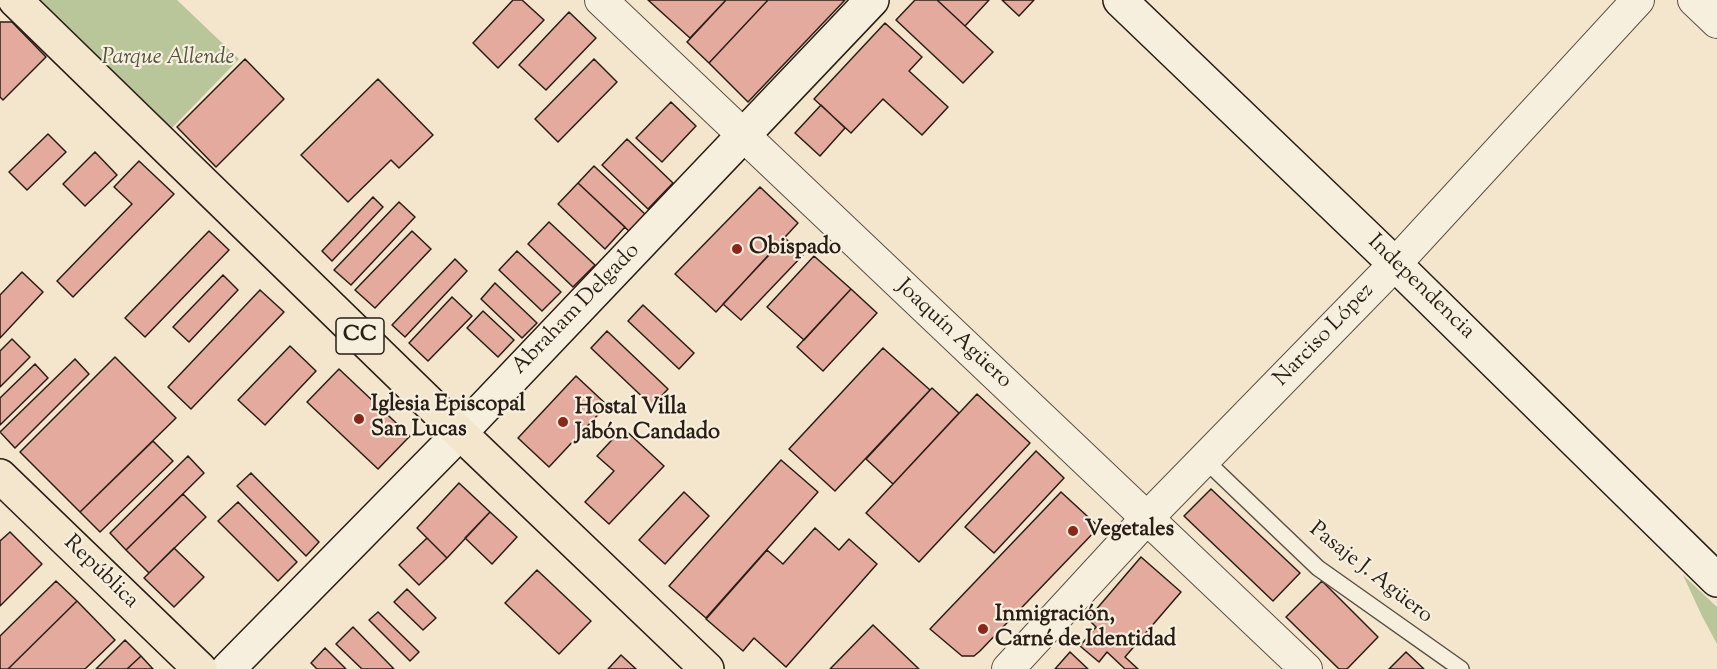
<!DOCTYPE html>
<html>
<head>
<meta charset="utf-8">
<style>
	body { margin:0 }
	canvas { display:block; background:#f3e6cd }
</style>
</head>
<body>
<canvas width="1717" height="669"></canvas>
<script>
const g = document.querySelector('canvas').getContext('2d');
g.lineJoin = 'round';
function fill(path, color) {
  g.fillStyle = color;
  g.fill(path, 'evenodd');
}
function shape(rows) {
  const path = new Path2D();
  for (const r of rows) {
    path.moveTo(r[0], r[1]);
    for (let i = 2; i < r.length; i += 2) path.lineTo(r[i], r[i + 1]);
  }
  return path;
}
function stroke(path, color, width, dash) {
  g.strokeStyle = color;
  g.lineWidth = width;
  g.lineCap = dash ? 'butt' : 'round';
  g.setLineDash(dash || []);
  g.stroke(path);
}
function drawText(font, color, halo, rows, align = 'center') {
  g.font = font + ' "Sorts Mill Goudy",serif';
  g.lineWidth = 4.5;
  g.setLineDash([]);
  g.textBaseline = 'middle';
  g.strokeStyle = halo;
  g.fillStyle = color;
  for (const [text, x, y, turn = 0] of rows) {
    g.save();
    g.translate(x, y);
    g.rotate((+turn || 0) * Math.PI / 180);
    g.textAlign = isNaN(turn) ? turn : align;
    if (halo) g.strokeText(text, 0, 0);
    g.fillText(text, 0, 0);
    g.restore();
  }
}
const green = shape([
	[35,0,177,0,239,59,170,130],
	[1683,575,1717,607,1717,644,1702,616]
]);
const building = shape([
	[513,0,522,0,544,20,498,68,473,43,513,0],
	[648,0,726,0,690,38,648,0],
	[726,0,768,0,709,63,687,42,726,0],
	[768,0,845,0,748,102,709,63,768,0],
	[915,0,937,0,993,52,963,83,896,20,915,0],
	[937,0,989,0,965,26,937,0],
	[1002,0,1034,0,1019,16,1002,0],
	[569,12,596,38,546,90,519,65,569,12],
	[0,22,12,22,46,57,3,100,0,97,0,22],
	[885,23,922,57,909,71,948,107,922,135,883,99,851,133,814,99,885,23],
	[245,59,284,99,216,167,177,127,245,59],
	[594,59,617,82,558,142,535,119,594,59],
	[378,79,433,135,399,168,391,160,348,202,301,155,378,79],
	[671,102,696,126,662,162,636,138,671,102],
	[821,105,845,128,820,156,795,133,821,105],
	[48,134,66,152,27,190,9,172,48,134],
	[627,139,673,183,648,209,602,165,627,139],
	[95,152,117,175,85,206,63,184,95,152],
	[139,161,174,194,73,297,57,281,132,204,114,187,139,161],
	[594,166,646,215,630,232,578,183,594,166],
	[578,183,625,227,605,249,558,204,578,183],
	[760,187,798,223,716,312,675,274,760,187],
	[373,197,383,207,332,261,322,251,373,197],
	[399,202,415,217,351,285,334,270,399,202],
	[549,222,595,265,573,287,528,244,549,222],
	[209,231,229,250,145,337,125,318,209,231],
	[412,231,431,249,375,308,355,290,412,231],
	[785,238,803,255,741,320,723,304,785,238],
	[517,251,561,292,542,311,499,270,517,251],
	[814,256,851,289,804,340,767,307,814,256],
	[455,259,467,271,405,337,392,325,455,259],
	[22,272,43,292,0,338,0,295,22,272],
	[223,275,238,290,189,342,173,327,223,275],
	[495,283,537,323,522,338,481,299,495,283],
	[851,289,877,313,823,371,797,347,851,289],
	[260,290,284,312,191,409,168,387,260,290],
	[452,297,472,316,428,361,409,343,452,297],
	[643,305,694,353,679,369,628,321,643,305],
	[483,311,514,340,498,357,467,328,483,311],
	[607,331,668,389,652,406,591,348,607,331],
	[12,339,30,357,0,387,0,351,12,339],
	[290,346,316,371,265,425,238,400,290,346],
	[883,348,930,390,835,491,789,449,883,348],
	[115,357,176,418,80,512,20,452,115,357],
	[75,359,89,374,15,448,0,432,75,359],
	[35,364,48,378,0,425,0,398,35,364],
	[339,369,410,436,378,469,307,402,339,369],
	[576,376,607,405,549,467,518,438,576,376],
	[932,388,959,413,893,484,866,459,932,388],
	[977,394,1030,443,919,562,866,513,977,394],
	[623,428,664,466,609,524,585,502,614,471,597,456,623,428],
	[153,441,173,461,100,532,80,512,153,441],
	[1036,451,1064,478,994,553,965,527,1036,451],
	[188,456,204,473,126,550,110,533,188,456],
	[781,460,818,492,706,618,669,586,781,460],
	[251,473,319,542,306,556,237,486,251,473],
	[459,483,490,512,447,558,417,528,459,483],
	[1211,489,1300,573,1273,601,1184,516,1211,489],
	[684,492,709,516,665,564,639,540,684,492],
	[1061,492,1099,527,980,651,974,656,962,656,930,629,1061,492],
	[183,494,206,517,149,573,126,550,183,494],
	[238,502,297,562,278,581,218,521,238,502],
	[490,512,517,537,492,564,465,538,490,512],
	[815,528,839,550,849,539,877,564,786,667,754,638,743,651,706,619,767,550,783,564,815,528],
	[10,532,42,564,0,606,0,541,10,532],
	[427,538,447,558,419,585,399,565,427,538],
	[174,548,204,577,174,607,144,578,174,548],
	[1141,557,1181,592,1125,657,1138,669,1125,669,1107,652,1099,662,1080,646,1096,627,1088,619,1141,557],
	[537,570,591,621,559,654,505,603,537,570],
	[56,581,77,601,8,669,0,669,0,636,56,581],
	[1322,581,1378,637,1347,669,1339,669,1286,617,1322,581],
	[407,589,436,618,423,630,394,602,407,589],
	[77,601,115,640,85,669,8,669,77,601],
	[378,612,419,652,410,661,369,620,378,612],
	[873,625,919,669,830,669,873,625],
	[353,627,394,669,362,669,336,644,353,627],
	[125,640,141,656,127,669,96,669,125,640],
	[325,648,346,669,317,669,311,663,325,648],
	[1070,652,1088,669,1055,669,1070,652],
	[1406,652,1424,669,1389,669,1406,652],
	[621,655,636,669,608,669,621,655],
	[141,656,153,669,127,669,141,656]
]);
const lane = shape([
	[1205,460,1318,568,1461,669]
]);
const street = shape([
	[601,0,1306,669],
	[1694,0,1717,22],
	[1008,669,1147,518,1395,264,1638,0]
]);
const secondary = shape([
	[1120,0,1395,264,1717,580],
	[228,669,460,433,872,0]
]);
const primary = shape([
	[15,0,460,433,707,669],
	[0,476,200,669]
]);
const markers = [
	[737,249,6,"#8f2418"],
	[359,419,6,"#8f2418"],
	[563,422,6,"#8f2418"],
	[1073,531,6,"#8f2418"],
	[983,629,6,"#8f2418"]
];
const shields = [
	[360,336,48]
];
const shieldNames = [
	["CC",360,336]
];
const parkNames = [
	["Parque Allende",168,59]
];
const poiNames = [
	["Obispado",749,249],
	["Iglesia Episcopal",371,406],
	["San Lucas",371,431],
	["Hostal Villa",575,409],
	["Jabón Candado",575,434],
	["Vegetales",1085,531],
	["Inmigración,",995,616],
	["Carné de Identidad",995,641]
];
const streetNames = [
	["Independencia",1420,288,44],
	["Abraham Delgado",577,310,-46],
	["Joaquín Agüero",953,335,43],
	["Narciso López",1325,336,-46],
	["República",100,573,44],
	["Pasaje J. Agüero",1370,574,38]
];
fill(green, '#b8c69a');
fill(building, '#e5aa9e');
stroke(building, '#281e16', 1.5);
stroke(lane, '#5b5044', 18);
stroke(street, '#5b5044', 34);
stroke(secondary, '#281e16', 36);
stroke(primary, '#281e16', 36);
stroke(lane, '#f7efde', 15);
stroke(street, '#f7efde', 32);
stroke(secondary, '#f7efde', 33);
stroke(primary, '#f3e6cd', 33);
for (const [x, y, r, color] of markers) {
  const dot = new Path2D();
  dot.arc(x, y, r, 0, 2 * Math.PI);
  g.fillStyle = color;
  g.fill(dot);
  stroke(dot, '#f7efde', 2);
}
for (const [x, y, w] of shields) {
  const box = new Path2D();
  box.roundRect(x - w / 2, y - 18, w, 36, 4.5);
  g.fillStyle = '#f7efde';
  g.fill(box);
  stroke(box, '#281e16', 1.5);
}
drawText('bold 21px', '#281e16', null, shieldNames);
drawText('italic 22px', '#53503e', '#f7efde', parkNames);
drawText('bold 22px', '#281e16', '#f7efde', poiNames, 'left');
drawText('22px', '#281e16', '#f7efde', streetNames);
</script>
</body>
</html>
